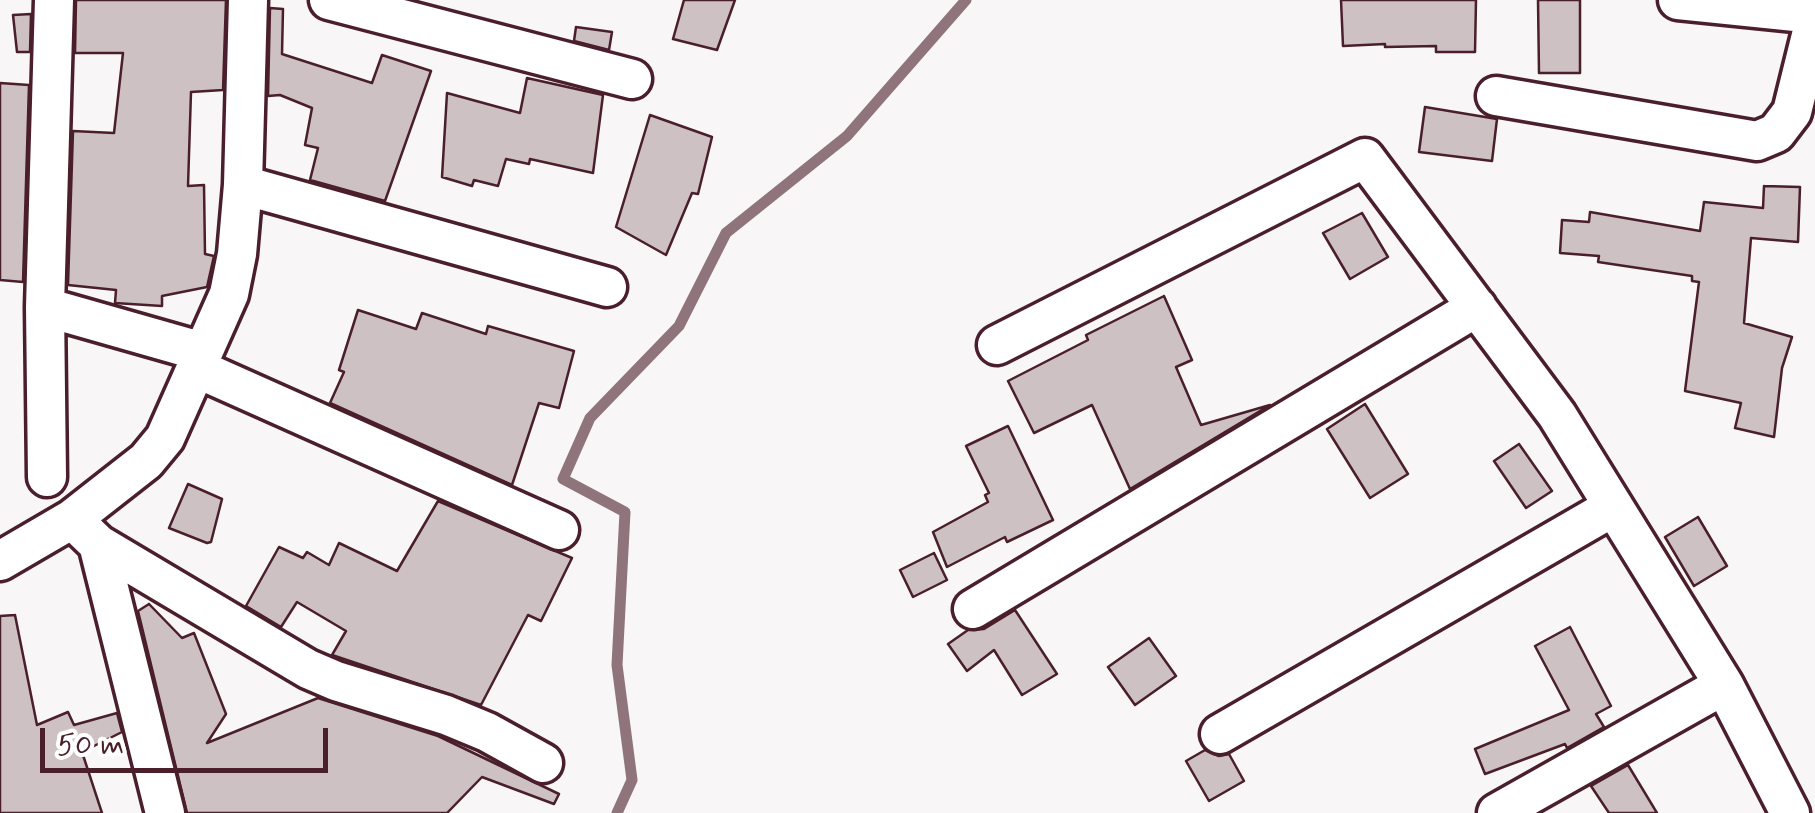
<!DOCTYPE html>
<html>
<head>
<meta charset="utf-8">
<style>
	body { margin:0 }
	#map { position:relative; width:1815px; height:813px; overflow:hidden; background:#f8f6f7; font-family:Mynerve,sans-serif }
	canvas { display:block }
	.scale { position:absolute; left:40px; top:728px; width:288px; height:45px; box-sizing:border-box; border:5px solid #4a1f2b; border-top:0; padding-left:12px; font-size:30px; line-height:35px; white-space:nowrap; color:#4a1f2b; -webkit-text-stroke:8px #fff; paint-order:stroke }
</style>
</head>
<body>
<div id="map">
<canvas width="1815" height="813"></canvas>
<div class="scale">50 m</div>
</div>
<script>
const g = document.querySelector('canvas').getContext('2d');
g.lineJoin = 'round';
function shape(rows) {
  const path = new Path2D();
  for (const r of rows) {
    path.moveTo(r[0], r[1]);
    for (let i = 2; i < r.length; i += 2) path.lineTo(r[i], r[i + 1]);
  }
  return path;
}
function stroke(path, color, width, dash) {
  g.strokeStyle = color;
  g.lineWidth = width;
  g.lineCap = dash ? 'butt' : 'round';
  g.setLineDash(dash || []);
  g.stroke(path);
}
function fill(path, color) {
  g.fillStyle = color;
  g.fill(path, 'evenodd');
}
const stream = shape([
	[617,813,632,780,617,665,625,512,563,479,590,418,679,326,726,233,847,136,966,0]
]);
const building = shape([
	[76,0,226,0,223,90,191,92,188,186,204,185,205,254,214,256,207,287,162,296,162,306,115,303,116,290,68,285,73,131,114,133,123,53,75,53,76,0],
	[684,0,735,0,717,50,673,39,684,0],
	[1341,0,1476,0,1475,52,1436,52,1436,46,1385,47,1385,44,1343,46,1341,0],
	[1538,0,1580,0,1580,73,1539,73,1538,0],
	[270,8,283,9,282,54,372,83,382,55,431,71,385,201,310,180,318,148,305,145,312,108,280,95,268,96,270,8],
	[31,14,30,52,17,52,13,15,31,14],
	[576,27,612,32,609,50,574,41,576,27],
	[527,78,603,95,593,173,530,159,529,164,506,159,498,186,474,180,472,186,442,177,447,93,520,113,527,78],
	[0,83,29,85,23,282,0,280,0,83],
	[1425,107,1497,119,1492,161,1419,152,1425,107],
	[650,115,712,137,698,194,692,193,666,255,616,227,650,115],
	[1764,186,1800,187,1798,242,1751,238,1744,323,1792,337,1782,368,1774,437,1735,428,1741,403,1685,391,1699,282,1692,281,1692,276,1598,262,1599,256,1560,253,1562,220,1589,222,1590,212,1700,231,1704,202,1763,208,1764,186],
	[1362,213,1388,257,1350,279,1323,233,1362,213],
	[1164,296,1192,360,1176,367,1201,425,1270,405,1130,489,1092,405,1034,433,1008,381,1088,340,1086,335,1164,296],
	[358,310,416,329,422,313,486,334,488,326,574,351,559,408,539,403,512,485,330,403,344,372,339,370,358,310],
	[1365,404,1408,474,1370,498,1327,429,1365,404],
	[1008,426,1053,520,1007,542,1005,537,947,567,933,532,988,502,985,495,989,493,966,446,1008,426],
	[1519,444,1552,491,1526,508,1494,461,1519,444],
	[188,484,222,499,211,542,207,543,169,528,188,484],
	[438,501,572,558,541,621,528,615,481,705,332,655,346,631,297,602,281,627,246,606,279,547,303,558,307,552,329,565,339,543,397,571,438,501],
	[1698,517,1727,566,1694,586,1665,537,1698,517],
	[934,553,947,580,913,597,900,570,934,553],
	[149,604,182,638,194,633,226,714,207,743,318,698,438,736,559,794,554,804,482,777,447,813,187,813,138,611,149,604],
	[1015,610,1057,674,1022,695,994,650,967,671,948,644,968,630,984,629,1015,610],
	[15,615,37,725,68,712,74,725,117,713,122,732,82,752,102,813,0,813,0,616,15,615],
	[1570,627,1611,706,1596,714,1604,727,1567,748,1565,744,1485,774,1475,749,1569,710,1535,646,1570,627],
	[1149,638,1176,676,1135,705,1108,667,1149,638],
	[1205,750,1219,756,1229,754,1244,781,1209,801,1186,761,1205,750],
	[1628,765,1657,813,1609,813,1591,786,1628,765]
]);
const minor = shape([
	[329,0,632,79],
	[1678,0,1815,14],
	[1496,96,1757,141,1776,133,1792,112,1815,19],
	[243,185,607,287],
	[45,307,203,352],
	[997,345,1365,158,1557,415,1724,685,1790,813],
	[196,368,559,530],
	[47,477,45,307,54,0],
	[72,519,98,544,308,669,336,681,446,715,487,732,543,763],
	[98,544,165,813],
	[0,561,72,519,146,461,165,438,229,294,237,254,243,185,248,0],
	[973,609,1477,307],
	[1220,734,1613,507],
	[1497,813,1724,685]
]);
stroke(stream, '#8f747b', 11);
fill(building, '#cdc1c4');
stroke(building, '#4a1f2b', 2.5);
stroke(minor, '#4a1f2b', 45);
stroke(minor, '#fff', 38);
</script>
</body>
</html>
